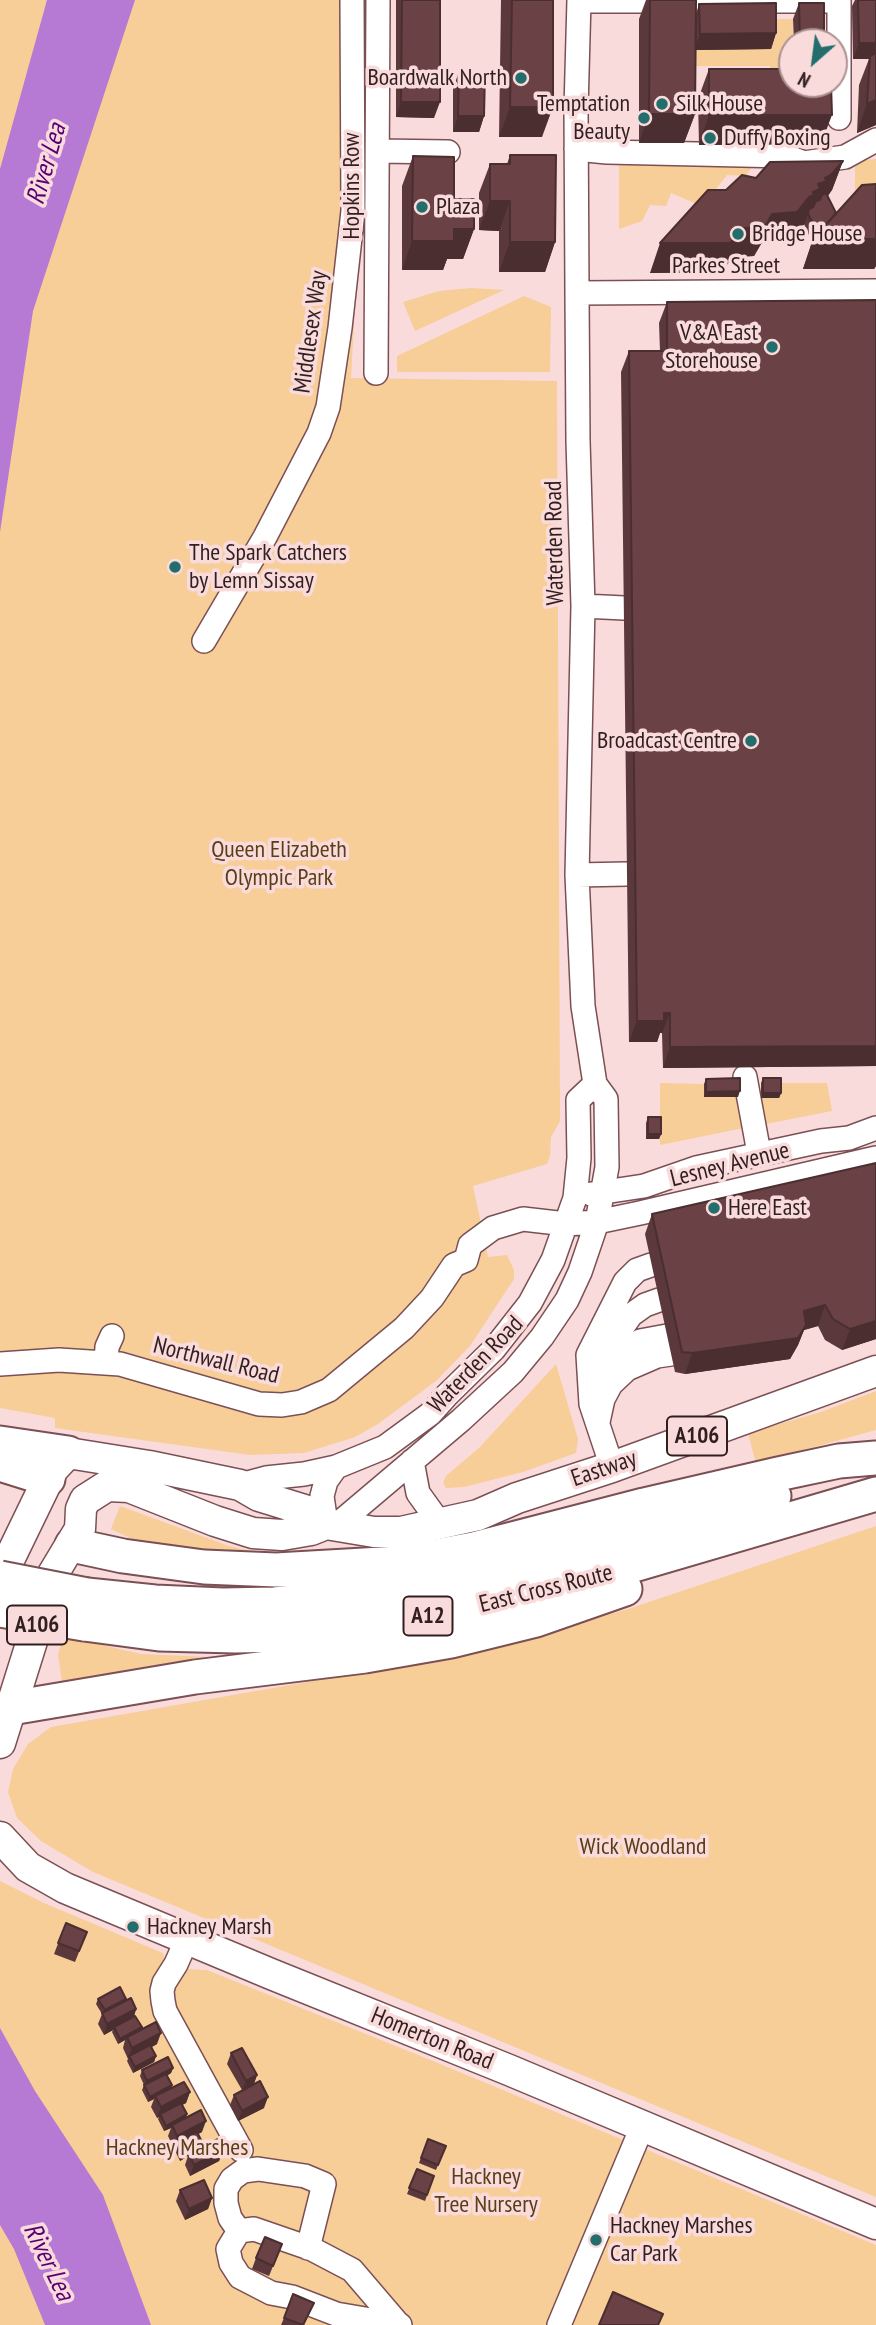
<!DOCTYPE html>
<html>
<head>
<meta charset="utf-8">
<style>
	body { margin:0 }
	#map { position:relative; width:876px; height:2325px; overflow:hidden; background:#fadbdc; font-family:"PT Sans Narrow",sans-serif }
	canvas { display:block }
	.north { position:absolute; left:778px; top:28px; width:70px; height:70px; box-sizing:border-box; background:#fadbdc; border:2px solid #aa9091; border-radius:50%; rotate:208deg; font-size:19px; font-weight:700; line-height:28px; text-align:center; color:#311f20 }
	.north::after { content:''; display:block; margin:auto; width:24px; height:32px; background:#236e6d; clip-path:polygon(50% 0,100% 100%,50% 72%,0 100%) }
</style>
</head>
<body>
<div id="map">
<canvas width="876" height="2325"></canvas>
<div class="north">N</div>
</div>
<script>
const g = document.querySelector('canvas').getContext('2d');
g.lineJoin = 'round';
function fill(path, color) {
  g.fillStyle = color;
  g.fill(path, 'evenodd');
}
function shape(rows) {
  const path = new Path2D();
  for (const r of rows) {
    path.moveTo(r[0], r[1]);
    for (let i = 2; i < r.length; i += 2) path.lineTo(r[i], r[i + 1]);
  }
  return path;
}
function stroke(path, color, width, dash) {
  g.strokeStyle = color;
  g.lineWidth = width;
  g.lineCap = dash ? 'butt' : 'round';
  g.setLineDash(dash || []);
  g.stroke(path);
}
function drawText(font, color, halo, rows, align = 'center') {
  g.font = font + ' "PT Sans Narrow",sans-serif';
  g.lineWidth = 7;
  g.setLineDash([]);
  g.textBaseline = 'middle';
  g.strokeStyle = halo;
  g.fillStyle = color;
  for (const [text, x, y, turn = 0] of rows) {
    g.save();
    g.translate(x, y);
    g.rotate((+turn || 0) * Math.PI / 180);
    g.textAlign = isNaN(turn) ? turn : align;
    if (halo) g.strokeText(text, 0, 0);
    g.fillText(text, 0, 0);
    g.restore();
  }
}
const green = shape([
	[0,0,360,0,362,179,351,378,557,381,560,1121,551,1137,550,1156,547,1164,473,1186,488,1257,507,1255,514,1270,514,1279,470,1346,436,1381,378,1424,355,1437,304,1453,250,1455,55,1428,55,1418,0,1408],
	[770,19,793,19,792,83,771,84,770,66,694,66,694,50],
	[619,158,757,159,746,176,727,175,716,189,697,204,671,193,666,206,650,205,642,221,619,229],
	[876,159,876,208,856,198,855,187,855,167,865,160],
	[471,288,504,290,415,331,403,302,439,291],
	[524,296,551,307,550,372,397,372,397,356],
	[660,1083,704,1084,705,1097,738,1097,744,1128,660,1145],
	[779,1083,827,1083,832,1111,766,1124,761,1098,779,1098],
	[556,1364,578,1439,576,1453,523,1472,464,1487,446,1488,443,1483,446,1476,480,1447],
	[876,1391,876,1430,756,1463,748,1433,821,1412],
	[120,1506,229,1546,269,1555,132,1547,134,1540,111,1529],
	[876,1526,876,2197,93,1872,41,1841,17,1818,8,1792,13,1769,28,1744,51,1727,364,1672,494,1646,628,1609],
	[64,1636,141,1654,230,1658,62,1683,58,1654],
	[0,1881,44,1903,163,1953,165,1960,187,1969,207,1970,433,2061,876,2245,876,2325,0,2325]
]);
const water = shape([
	[47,0,135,0,33,311,0,532,0,169],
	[0,2028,35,2091,103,2195,151,2325,45,2325,14,2249,0,2225]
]);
const minor = shape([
	[839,0,839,118],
	[579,1,839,1],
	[576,149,607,152,786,156,804,163,845,157,876,140],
	[378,151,448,152],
	[577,293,876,291],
	[376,373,378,0],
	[583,606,624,608],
	[204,641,265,537,319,433,328,407,340,328,353,211,352,0],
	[577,875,627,874],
	[745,1077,759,1153],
	[591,1194,644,1186,696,1168,821,1141,849,1138,876,1128],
	[106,1363,107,1347,112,1336],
	[0,1364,59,1360,120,1364,259,1404,282,1405,301,1402,329,1390,404,1328,432,1298,454,1265,466,1260,470,1245,493,1228,523,1219,566,1224,597,1222,640,1213,876,1158],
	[598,1366,611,1343,631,1315,645,1305,659,1300],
	[605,1372,640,1341,667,1336],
	[598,1422,603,1399,611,1384,627,1369,657,1356,671,1354],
	[412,1461,418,1493,441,1525],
	[612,1467,591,1404,588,1355,625,1282,637,1270,651,1265],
	[240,1485,266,1478,304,1474,336,1467,385,1447,430,1414,447,1395,494,1349,530,1303,553,1260,575,1198,579,1158,578,1100,595,1084],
	[326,1524,322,1496,326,1481,336,1467],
	[338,1524,461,1420,513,1372,542,1337,567,1300,580,1272,597,1222,607,1167,606,1099,595,1084,583,1006,577,875,583,606,578,441,577,293,576,109,579,0],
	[187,1939,176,1964,164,1983,162,1991,163,2001,165,2011,241,2150],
	[239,2231,230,2218,226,2203,226,2189,232,2179,243,2171,258,2169,305,2176,324,2184,308,2248],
	[399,2325,352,2270,312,2249,254,2229,239,2231,228,2249,231,2263,240,2277,271,2293,292,2297,336,2314,400,2325],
	[559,2325,642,2127]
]);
const major = shape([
	[0,1583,5,1568,53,1469,68,1453,149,1466,240,1485,259,1496,311,1512,326,1524],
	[0,1743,53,1574,80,1529,81,1509,85,1500,107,1486,129,1487,215,1521,253,1533,282,1535,311,1530,326,1524,374,1532,401,1532,478,1515,517,1498,612,1467,876,1371],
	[0,1837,28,1867,65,1888,271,1974,509,2070,876,2224]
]);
const highway = shape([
	[0,1443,68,1453],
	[0,1464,48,1479],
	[72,1545,123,1556,204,1567,276,1570,399,1563,474,1549,644,1505,778,1474,839,1461,876,1458],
	[87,1595,155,1602,223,1605,275,1604,394,1591,457,1580,617,1542,774,1496],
	[84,1624,159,1634,235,1636,283,1635,350,1628,419,1618,483,1606,552,1589,876,1494],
	[11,1708,195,1677,365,1656,451,1641,536,1620,625,1589]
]);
const highwayBridge = shape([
	[0,1578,87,1595],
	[0,1610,84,1624]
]);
const wall = shape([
	[396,0,440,0,434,118,396,117],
	[501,0,553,0,542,137,499,137],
	[646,0,696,0,696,14,699,4,776,33,771,49,695,50,695,114,684,143,639,143,639,19],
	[855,0,876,0,876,125,857,133,859,85,869,59,853,59,852,6],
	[799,3,824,42,794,42,793,19],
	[709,69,821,144,699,145,698,99],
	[459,72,484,116,479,132,453,132,453,88],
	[510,155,555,242,545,272,499,272,499,231,479,230,479,193,490,164,507,164],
	[413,156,454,199,474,229,463,259,447,259,443,270,402,270,402,186],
	[843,161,832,190,828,196,836,213,876,184,876,266,874,269,803,269,812,242,804,224,798,227,786,242,761,244,754,256,734,257,720,272,650,273,726,190,756,178],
	[876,300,876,1066,663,1068,662,1033,660,1033,657,1042,629,1042,621,372,629,351,660,351,659,323,667,302],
	[763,1078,781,1093,779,1098,761,1098,761,1083],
	[706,1079,738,1097,704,1097,704,1084],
	[648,1117,661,1134,659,1139,646,1139,646,1123],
	[876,1163,876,1339,842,1350,825,1340,818,1326,804,1330,798,1345,790,1359,685,1374,675,1372,645,1234,652,1214],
	[66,1923,87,1932,75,1962,54,1954],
	[98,1999,126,1999,125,2001,136,2009,134,2016,142,2027,141,2030,157,2044,152,2047,156,2056,154,2062,133,2073,127,2061,128,2059,123,2048,125,2040,118,2044,112,2032,113,2030,104,2035,98,2024,102,2014,96,2004],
	[231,2053,257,2075,254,2084,264,2108,238,2121,230,2105,234,2095,242,2090,227,2064],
	[173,2068,171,2073,167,2076,172,2085,171,2089,190,2092,186,2103,182,2105,187,2114,186,2118,202,2132,198,2134,202,2147,223,2150,219,2161,190,2176,185,2165,188,2156,180,2161,168,2136,171,2128,164,2131,158,2119,159,2117,157,2118,151,2107,154,2099,148,2102,142,2090,144,2085,140,2076,142,2070],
	[428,2139,446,2146,436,2170,419,2163],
	[417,2169,434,2176,425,2201,407,2194],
	[180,2190,212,2198,208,2209,185,2220,176,2201],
	[282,2244,269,2276,252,2269,256,2258],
	[314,2303,304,2325,281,2325,284,2318]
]);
const shadedWall = shape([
	[776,33,771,49,694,50,700,34],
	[859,43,876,43,876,59,870,56,869,59,853,59],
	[876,100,876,125,857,133,867,104],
	[401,102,440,102,434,118,396,117],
	[510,107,553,107,542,137,499,137],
	[649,114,695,114,684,143,639,143],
	[709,115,832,115,821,144,699,145],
	[458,116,484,116,479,132,453,132],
	[843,161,832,190,820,205,808,214,804,225,798,227,786,242,761,244,754,256,734,257,720,272,650,273,660,243,744,228,772,214,813,192,818,184],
	[490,201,510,201,499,231,479,230],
	[454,229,474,229,463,259,447,259,443,270,402,270,412,241],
	[813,239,876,239,876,266,874,269,803,269],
	[510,242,555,242,545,272,499,272],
	[664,1013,670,1013,662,1033,660,1033,657,1042,629,1042,637,1021],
	[876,1046,876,1066,663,1068,670,1047],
	[740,1091,738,1097,704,1097,706,1092],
	[763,1093,781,1093,779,1098,761,1098],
	[648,1134,661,1134,659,1139,646,1139],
	[825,1305,818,1326,804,1330,798,1345,790,1359,685,1374,692,1353,804,1311],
	[876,1321,876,1339,842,1350,850,1329],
	[136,2009,133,2020,114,2027,113,2030,104,2035,107,2024],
	[142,2027,140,2033,127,2037,125,2040,118,2044,120,2039],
	[161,2033,157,2044,130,2058,129,2056,132,2048],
	[156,2056,154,2062,133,2073,135,2067],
	[173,2068,171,2073,145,2087,147,2081],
	[257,2075,253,2086,242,2091,246,2081],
	[172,2085,170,2091,155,2096,154,2099,148,2102,150,2097],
	[190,2092,186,2103,161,2116,160,2114,159,2117,157,2118,161,2107],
	[268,2097,264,2108,238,2121,242,2111],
	[187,2114,185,2120,172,2125,171,2128,164,2131,166,2126],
	[206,2121,202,2132,176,2145,175,2143,173,2147,177,2136],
	[203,2144,201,2149,189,2154,188,2156,180,2161,182,2155],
	[223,2150,219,2161,190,2176,194,2165],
	[212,2198,208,2209,185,2220,189,2209]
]);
const building = shape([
	[402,0,440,0,440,102,401,102,402,0],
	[512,0,553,0,553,107,510,107,512,0],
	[650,0,696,0,695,114,649,114,650,0],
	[858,0,876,0,876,43,859,43,858,0],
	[776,3,776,33,700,34,699,4,776,3],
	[799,3,824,3,824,42,800,42,799,3],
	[876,53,876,100,867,104,870,56,876,53],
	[709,69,792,69,792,84,831,84,832,115,709,115,709,69],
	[459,72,485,72,484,116,458,116,459,72],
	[510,155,556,155,555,242,510,242,510,201,490,201,490,164,510,164,510,155],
	[413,156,454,157,454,199,474,199,474,229,454,229,454,241,412,241,413,156],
	[843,161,831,175,825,178,827,181,818,184,820,189,813,192,814,195,809,197,797,212,772,214,765,227,744,228,730,243,660,243,708,190,726,190,742,175,756,178,770,162,843,161],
	[876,184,876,239,813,239,862,185,876,184],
	[826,193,836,213,818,234,808,214,809,209,813,207,816,201,820,200,822,195,826,193],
	[876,300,876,1046,670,1047,670,1013,664,1013,664,1021,637,1021,629,351,667,351,667,302,876,300],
	[740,1078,740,1091,706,1092,706,1079,740,1078],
	[763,1078,781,1078,781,1093,763,1093,763,1078],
	[648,1117,661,1117,661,1134,648,1134,648,1117],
	[876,1163,876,1321,850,1329,833,1319,825,1305,804,1311,806,1325,798,1338,692,1353,682,1352,652,1214,876,1163],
	[66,1923,87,1932,79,1951,58,1943,66,1923],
	[120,1987,126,1999,105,2010,98,1999,120,1987],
	[131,1998,136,2009,107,2024,102,2013,131,1998],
	[135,2016,142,2027,120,2039,114,2027,135,2016],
	[156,2022,161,2033,132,2048,127,2037,156,2022],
	[150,2045,156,2056,135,2067,129,2056,150,2045],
	[242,2048,257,2075,246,2081,231,2053,242,2048],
	[168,2057,173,2068,147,2081,142,2070,168,2057],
	[166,2074,172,2085,150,2097,144,2085,166,2074],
	[260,2081,268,2097,242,2111,234,2095,260,2081],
	[184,2082,190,2092,161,2107,155,2096,184,2082],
	[181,2103,187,2114,166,2126,160,2114,181,2103],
	[201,2110,206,2121,177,2136,172,2125,201,2110],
	[197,2132,203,2144,182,2155,175,2143,197,2132],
	[218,2139,223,2150,194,2165,189,2154,218,2139],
	[428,2139,446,2146,438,2165,421,2158,428,2139],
	[417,2169,434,2176,427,2195,409,2188,417,2169],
	[204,2180,212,2198,189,2209,180,2190,204,2180],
	[265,2237,282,2244,273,2266,256,2258,265,2237],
	[613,2292,663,2314,658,2325,599,2325,613,2292],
	[293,2294,314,2303,303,2325,284,2318,293,2294]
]);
const markers = [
	[521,78,7,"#236e6d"],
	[662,104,7,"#236e6d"],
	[644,118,7,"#236e6d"],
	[710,138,7,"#236e6d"],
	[422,207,7,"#236e6d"],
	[738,234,7,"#236e6d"],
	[772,347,7,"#236e6d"],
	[175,567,7,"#236e6d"],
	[751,741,7,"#236e6d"],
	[714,1208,7,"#236e6d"],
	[133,1927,7,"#236e6d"],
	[596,2240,7,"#236e6d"]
];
const shields = [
	[697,1436,60],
	[428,1616,49],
	[37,1625,60]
];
const shieldNames = [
	["A106",697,1436],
	["A12",428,1616],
	["A106",37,1625]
];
const poiNames = [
	["Boardwalk North",507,78,"right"],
	["Temptation",630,104,"right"],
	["Beauty",630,132,"right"],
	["Silk House",676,104],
	["Duffy Boxing",724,138],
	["Plaza",436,207],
	["Bridge House",752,234],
	["V&A East",758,333,"right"],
	["Storehouse",758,361,"right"],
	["The Spark Catchers",189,553],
	["by Lemn Sissay",189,581],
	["Broadcast Centre",737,741,"right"],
	["Here East",728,1208],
	["Hackney Marsh",147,1927],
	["Hackney Marshes",610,2226],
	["Car Park",610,2254]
];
const streetNames = [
	["Hopkins Row",352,186,-90],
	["Parkes Street",726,266],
	["Middlesex Way",311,332,-82],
	["Waterden Road",555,543,-91],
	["Lesney Avenue",730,1165,-14],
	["Northwall Road",216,1361,14],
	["Waterden Road",476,1365,-46],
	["Eastway",604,1469,-19],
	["East Cross Route",546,1589,-14],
	["Homerton Road",432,2039,22]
];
const parkNames = [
	["Queen Elizabeth",279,850],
	["Olympic Park",279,878],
	["Wick Woodland",643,1847],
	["Hackney Marshes",177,2148],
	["Hackney",486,2177],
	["Tree Nursery",486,2205]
];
const waterNames = [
	["River Lea",47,164,-74],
	["River Lea",48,2262,64]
];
fill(green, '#f7cd98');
fill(water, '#b67ad4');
stroke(minor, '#7b5054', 26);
stroke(major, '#7b5054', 33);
stroke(highway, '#7b5054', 37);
stroke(minor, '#fff', 23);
stroke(major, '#fff', 30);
stroke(highway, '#fff', 33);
stroke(highwayBridge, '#7b5054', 37, []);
stroke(highwayBridge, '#fff', 33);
fill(wall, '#5b383b');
fill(shadedWall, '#4a2e30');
fill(building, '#6a4145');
stroke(building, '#4a2e30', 2);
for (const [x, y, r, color] of markers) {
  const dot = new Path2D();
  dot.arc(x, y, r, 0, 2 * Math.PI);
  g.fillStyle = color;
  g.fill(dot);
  stroke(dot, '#fadbdc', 2.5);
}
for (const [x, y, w] of shields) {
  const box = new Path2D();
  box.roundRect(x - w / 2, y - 19.5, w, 39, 5);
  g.fillStyle = '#fadbdc';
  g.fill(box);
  stroke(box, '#311f20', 2);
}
drawText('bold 23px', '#311f20', null, shieldNames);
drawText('24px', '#311f20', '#fadbdc', poiNames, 'left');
drawText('24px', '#311f20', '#fadbdc', streetNames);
drawText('24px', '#5a3e14', '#fadbdc', parkNames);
drawText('italic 26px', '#560074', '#fadbdc', waterNames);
</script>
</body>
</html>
